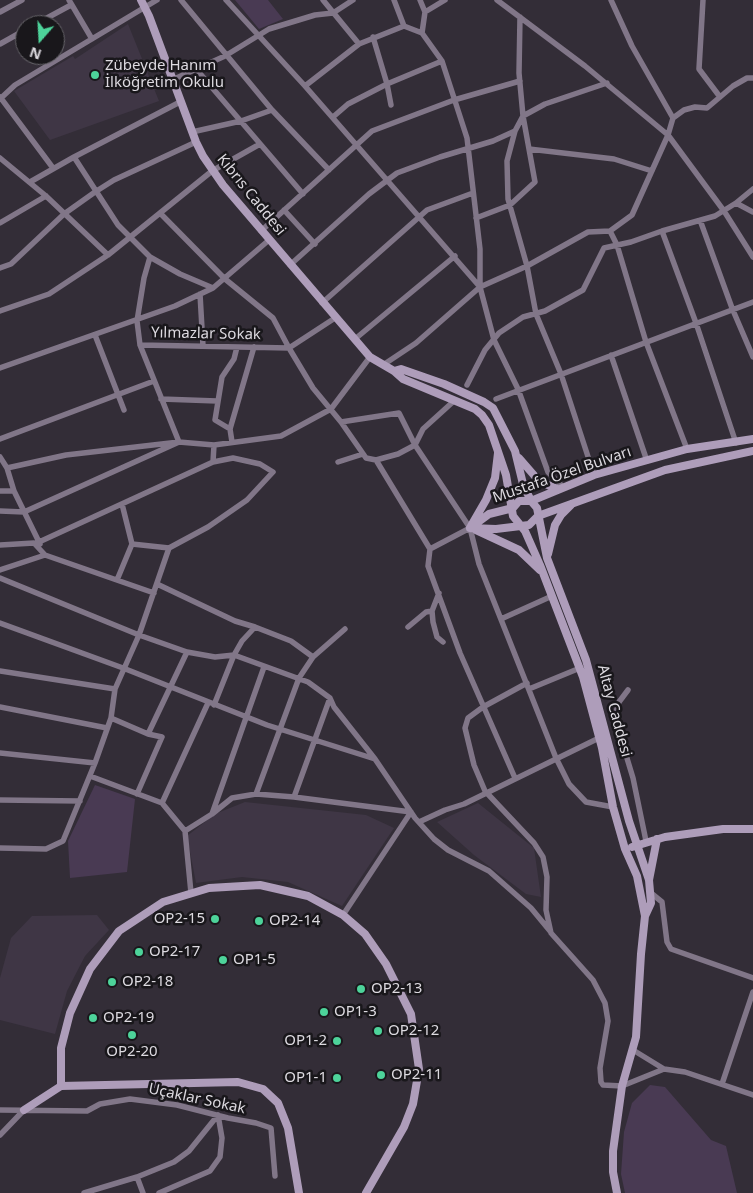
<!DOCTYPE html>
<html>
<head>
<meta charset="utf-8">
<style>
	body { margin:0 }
	#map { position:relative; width:753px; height:1193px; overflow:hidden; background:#332d37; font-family:"Noto Sans",sans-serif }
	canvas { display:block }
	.north { position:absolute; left:15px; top:15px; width:50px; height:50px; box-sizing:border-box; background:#19171b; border:1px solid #67656a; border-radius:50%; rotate:199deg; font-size:14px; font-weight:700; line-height:20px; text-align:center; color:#dddae0 }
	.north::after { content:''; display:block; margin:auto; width:18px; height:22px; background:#4dd39a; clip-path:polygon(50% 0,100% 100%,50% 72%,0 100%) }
</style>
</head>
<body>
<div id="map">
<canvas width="753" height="1193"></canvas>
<div class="north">N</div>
</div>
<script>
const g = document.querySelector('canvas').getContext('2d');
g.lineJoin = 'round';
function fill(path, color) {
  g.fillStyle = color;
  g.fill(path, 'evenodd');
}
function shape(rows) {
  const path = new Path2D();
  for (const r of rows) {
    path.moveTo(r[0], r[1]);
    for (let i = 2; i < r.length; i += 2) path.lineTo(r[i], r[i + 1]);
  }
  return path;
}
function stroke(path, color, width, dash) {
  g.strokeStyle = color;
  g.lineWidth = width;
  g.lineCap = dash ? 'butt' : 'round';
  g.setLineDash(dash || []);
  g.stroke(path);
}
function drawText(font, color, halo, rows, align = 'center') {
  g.font = font + ' "Noto Sans",sans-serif';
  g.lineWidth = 5;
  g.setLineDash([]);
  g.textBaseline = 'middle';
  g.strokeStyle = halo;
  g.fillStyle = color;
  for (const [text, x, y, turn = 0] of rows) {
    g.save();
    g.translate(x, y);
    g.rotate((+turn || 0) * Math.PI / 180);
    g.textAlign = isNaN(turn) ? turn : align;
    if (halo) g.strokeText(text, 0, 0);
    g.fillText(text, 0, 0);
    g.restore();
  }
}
const built = shape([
	[128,24,159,101,50,140,14,91,73,56,75,59],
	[245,802,366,815,394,828,342,906,288,882,242,877,196,883,187,836,215,814],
	[478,803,534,848,541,897,526,894,474,855,437,822],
	[97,915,109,930,85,956,67,991,55,1034,0,1020,0,978,11,938,32,916]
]);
const green = shape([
	[235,0,268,0,283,19,259,29],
	[95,785,135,799,127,872,70,878,68,841],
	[650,1085,665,1087,711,1140,726,1146,737,1193,625,1193,621,1174,624,1132,632,1103]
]);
const street = shape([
	[69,0,92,39],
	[181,0,272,110],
	[226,0,305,86,359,44,404,26,422,33,425,12,445,0],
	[323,0,359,44],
	[394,0,404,26],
	[420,0,425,12],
	[497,0,585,66,668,135,632,215,610,231],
	[611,0,632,46,673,118],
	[703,0,699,69,720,97],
	[0,12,22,0],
	[520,17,519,73,523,116,545,104,607,83],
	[34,25,71,5],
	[373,37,387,84,391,105],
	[0,44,25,30],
	[197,70,303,194],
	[753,78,747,78,733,86,707,108,695,107,684,110,673,118,668,135,724,211,753,257],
	[172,80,225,56,269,29,315,15,333,13,353,0],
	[305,86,480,287,480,249,467,138,442,61,422,33],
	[0,97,53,168],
	[0,99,15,85,157,0],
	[333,117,348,104,387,84,442,61],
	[515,131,507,161,508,199,527,266,536,314,561,374,594,475],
	[192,132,241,121,272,110,329,170],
	[529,149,614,159,652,171],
	[74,157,180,102],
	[0,158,46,196,108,255,49,294,0,311],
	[30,182,74,157,118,225,150,257,144,278,137,321,140,345],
	[736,203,753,189],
	[284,210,315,244],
	[160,213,225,279,273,318,289,348,335,318],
	[700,220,732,308,753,357],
	[0,223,46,196],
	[261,231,372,131,454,100,520,81],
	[662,231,696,323,736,443],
	[108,255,212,171,260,144],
	[150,257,180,274,213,288],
	[290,265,369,194,397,173,440,157,493,141,515,131,523,116,535,182,510,205,476,218],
	[0,268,11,264,64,214,95,192,114,180,196,142],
	[480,287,494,340,518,389,548,472,563,487],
	[200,294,203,346],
	[322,303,427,210,473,193],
	[95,335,124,410],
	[355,339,455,256],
	[611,355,647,461],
	[383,365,416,343,480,287,527,266,588,232,610,231,617,245,646,342,687,449],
	[0,368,175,306,213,288,269,240],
	[467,385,485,350,499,333,523,317,545,311,583,290,604,248,631,242,662,231,715,216,736,203,753,212],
	[161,399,217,401],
	[496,399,753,302],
	[341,422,366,458,376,460,398,454,415,445,470,528,479,564,556,758,569,784,586,802,613,807],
	[230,429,215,420,222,377,234,359,237,347],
	[0,439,154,381],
	[232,442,230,429,254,347],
	[214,445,281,436,331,409,370,357],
	[0,457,7,468,66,455,179,442,140,345,289,348,313,388,341,422,399,413,415,445,423,429,455,400],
	[376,460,430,549],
	[338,462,363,454],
	[7,468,14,491,40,544],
	[0,491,14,491],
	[122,504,132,544,169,548,208,527,247,500,273,472,260,464,233,458,213,462],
	[0,511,24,512,179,442,214,445,213,462,39,542],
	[470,528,430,549,428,566,460,653,515,778],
	[0,545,34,543,45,555,154,593],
	[0,570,45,555],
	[0,578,139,635,187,652,148,734,111,718],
	[117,580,132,544],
	[157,584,235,621,255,627],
	[439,593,432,611,433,622,437,637,443,642],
	[501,619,552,596],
	[0,623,123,668,267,725,375,759,334,707,330,698,308,682,234,655,215,657,187,652],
	[408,627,426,612,432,611],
	[313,657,345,629],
	[0,671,115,689],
	[527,683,483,707,468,718,465,728,474,765,485,791,534,843,543,857,547,877,546,910,551,933,593,980,605,1003,608,1021,600,1068,601,1082,603,1085,622,1086,664,1069],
	[529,689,580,668],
	[628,690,619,702,616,712,616,722,633,778,646,841],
	[214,705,234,655,242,641,255,627,291,641,313,657,299,678,256,794],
	[0,707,107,728],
	[0,753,95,763],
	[375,759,415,818,434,839,448,850,489,871,531,908,550,931],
	[90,776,162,803,185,831,191,893],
	[137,794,162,737,148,734],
	[294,797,330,698],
	[0,800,80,801],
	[162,803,208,703],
	[212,814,232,798,256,794,294,797,411,812,343,915],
	[419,822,445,810,464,804,599,738],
	[185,831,212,814,264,667],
	[0,848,46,849,63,841,95,763,111,718,115,689,139,635,169,548],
	[651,893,662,902,667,942,671,949,753,978],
	[633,1050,664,1069,685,1072,753,1095],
	[722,1084,753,992],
	[0,1110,87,1111,100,1104,130,1099,177,1105,228,1118,256,1123,271,1128,275,1176],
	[0,1135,24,1110],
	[137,1177,143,1193],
	[84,1193,137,1177,174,1162,189,1151,218,1115,222,1138,220,1157,210,1171,159,1193]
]);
const secondary = shape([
	[141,0,149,16,196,142,203,156,223,185,370,357,394,371,403,379,475,409,482,415,489,425,506,475,513,516,525,531,540,565,583,677,602,748,613,807,625,849,637,876,645,916],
	[394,371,401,369,444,384,484,402,493,408,515,451,523,484,531,501,537,508,547,558,586,660,629,821,649,880,651,903,645,916,641,954,636,1037,622,1086,613,1151,613,1172,617,1193],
	[519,458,539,481,557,489],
	[471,526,486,500,495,478,498,453],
	[470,528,489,514,513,508,519,501,531,501,594,475,687,449,753,439],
	[470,528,496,529,529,525,538,516,665,470,753,451],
	[476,530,519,550,540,570],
	[548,554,555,525,561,515,571,505],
	[632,847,665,837,723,829,753,829],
	[649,880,657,839],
	[61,1086,61,1048,70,1013,90,969,119,931,163,902,209,888,260,885,308,896,343,915,365,934,386,964,411,1014,419,1069,413,1104,404,1127,366,1193],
	[24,1110,61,1086,238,1082,263,1089,278,1103,288,1128,299,1193]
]);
const markers = [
	[95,75,5,"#4dd39a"],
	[215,919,5,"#4dd39a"],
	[259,921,5,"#4dd39a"],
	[139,952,5,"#4dd39a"],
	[223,960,5,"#4dd39a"],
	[112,982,5,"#4dd39a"],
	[361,989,5,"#4dd39a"],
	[324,1012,5,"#4dd39a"],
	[93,1018,5,"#4dd39a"],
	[378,1031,5,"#4dd39a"],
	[132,1035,5,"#4dd39a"],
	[337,1041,5,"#4dd39a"],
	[381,1075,5,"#4dd39a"],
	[337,1078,5,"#4dd39a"]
];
const poiNames = [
	["Zübeyde Hanım",105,66],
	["İlköğretim Okulu",105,83],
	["OP2-15",205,919,"right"],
	["OP2-14",269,921],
	["OP2-17",149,952],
	["OP1-5",233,960],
	["OP2-18",122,982],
	["OP2-13",371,989],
	["OP1-3",334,1012],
	["OP2-19",103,1018],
	["OP2-12",388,1031],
	["OP1-2",327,1041,"right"],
	["OP2-20",132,1052,"center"],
	["OP2-11",391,1075],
	["OP1-1",327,1078,"right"]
];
const streetNames = [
	["Kıbrıs Caddesi",251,195,51],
	["Yılmazlar Sokak",206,334,1],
	["Mustafa Özel Bulvarı",562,475,-19],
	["Altay Caddesi",614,711,75],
	["Uçaklar Sokak",197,1099,12]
];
fill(built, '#3f3645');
fill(green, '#493a53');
stroke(street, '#817688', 5.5);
stroke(secondary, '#ae9dba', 8);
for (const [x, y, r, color] of markers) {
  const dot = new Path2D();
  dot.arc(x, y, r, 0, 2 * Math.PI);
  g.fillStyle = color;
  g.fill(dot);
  stroke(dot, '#19171b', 2);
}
drawText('15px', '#dddae0', '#19171b', poiNames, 'left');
drawText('15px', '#dddae0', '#19171b', streetNames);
</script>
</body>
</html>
